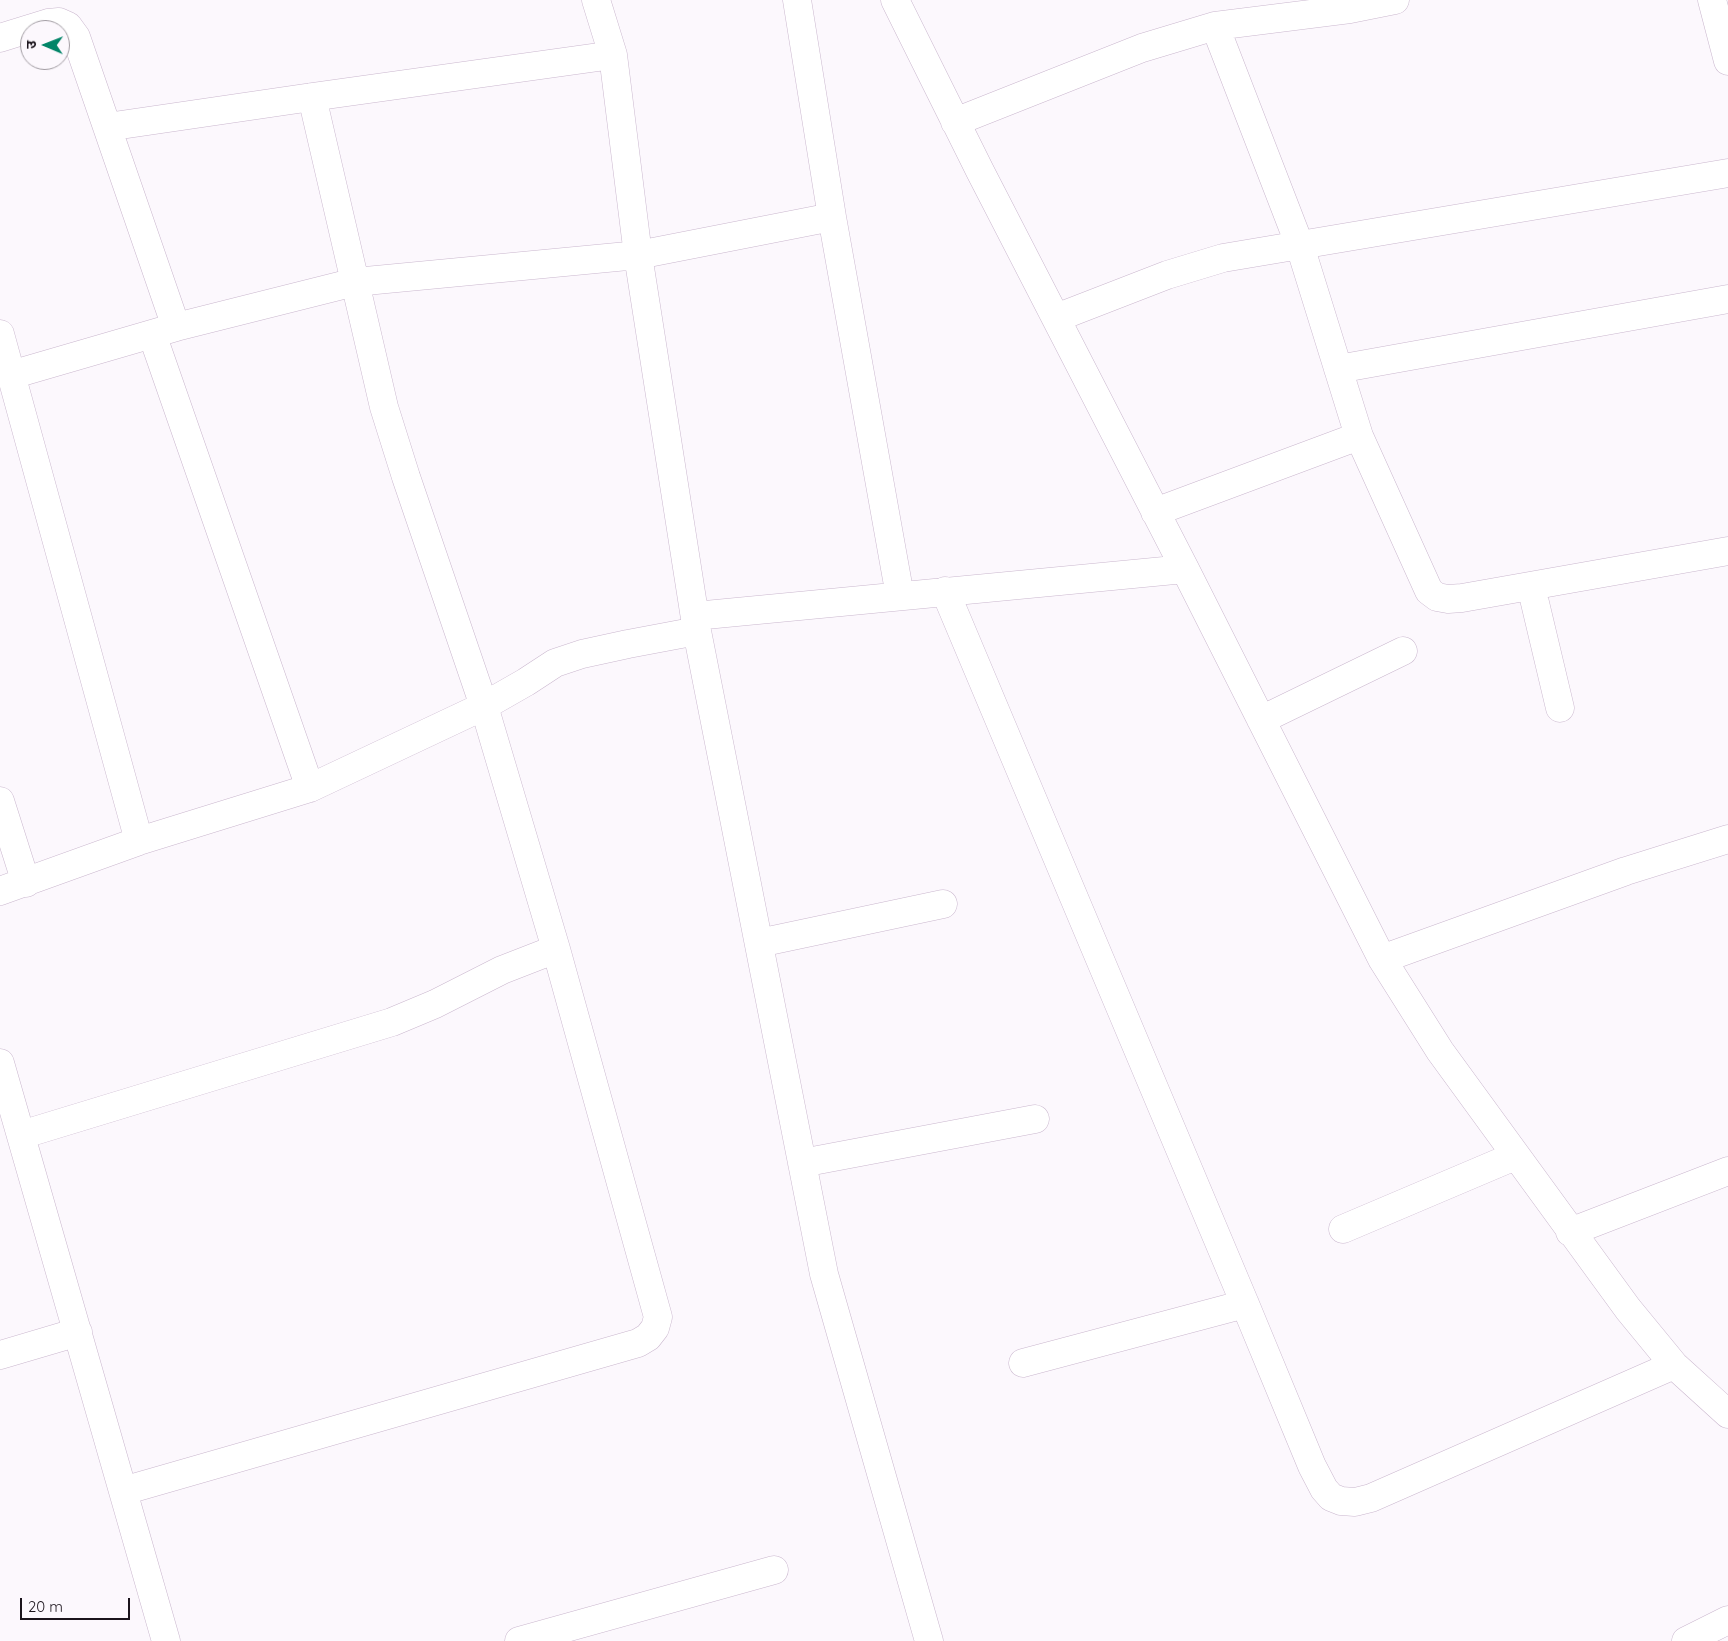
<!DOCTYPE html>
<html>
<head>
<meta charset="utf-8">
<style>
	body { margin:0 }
	#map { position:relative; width:1728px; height:1641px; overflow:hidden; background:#fcf8fd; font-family:Quicksand,"Noto Sans Devanagari",sans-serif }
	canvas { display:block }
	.north { position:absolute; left:20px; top:20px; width:50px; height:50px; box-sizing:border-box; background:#fcf8fd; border:1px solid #a29da3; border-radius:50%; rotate:271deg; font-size:14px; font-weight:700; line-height:20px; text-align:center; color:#1b141c }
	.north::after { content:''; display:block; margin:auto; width:18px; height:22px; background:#028568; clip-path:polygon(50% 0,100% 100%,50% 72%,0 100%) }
	.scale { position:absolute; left:20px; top:1598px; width:110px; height:22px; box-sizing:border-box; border:2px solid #1b141c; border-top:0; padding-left:6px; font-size:15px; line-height:18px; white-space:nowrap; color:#1b141c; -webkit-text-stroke:4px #fcf8fd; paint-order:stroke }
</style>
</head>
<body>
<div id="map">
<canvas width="1728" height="1641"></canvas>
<div class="north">उ</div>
<div class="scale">20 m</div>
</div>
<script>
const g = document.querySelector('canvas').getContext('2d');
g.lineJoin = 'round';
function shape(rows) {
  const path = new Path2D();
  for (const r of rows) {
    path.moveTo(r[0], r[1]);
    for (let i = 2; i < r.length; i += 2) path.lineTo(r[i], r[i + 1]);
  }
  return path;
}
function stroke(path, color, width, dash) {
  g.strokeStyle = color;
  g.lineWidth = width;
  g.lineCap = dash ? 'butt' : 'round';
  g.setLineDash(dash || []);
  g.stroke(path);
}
const minor = shape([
	[596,0,613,55,638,255,697,631,824,1274,929,1641],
	[797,0,832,217,900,596],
	[895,0,980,171,1185,569,1382,959,1440,1051,1628,1309,1674,1365,1728,1414],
	[1712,0,1728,61],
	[1215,26,1300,246,1359,436,1429,591,1437,597,1448,599,1462,598,1728,551],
	[0,38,48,23,59,22,68,26,76,37,176,327],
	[955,122,1142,48,1215,26,1350,9,1395,0],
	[107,127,312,97,613,55],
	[1056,318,1167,275,1223,258,1728,173],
	[0,334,139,841],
	[152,334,310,788],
	[1338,369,1728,299],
	[11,375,176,327,355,282,638,255,832,217],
	[1155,512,1359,436],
	[1531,586,1560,708],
	[945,591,1245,1304,1312,1466,1324,1489,1331,1497,1341,1501,1355,1502,1371,1498,1674,1365],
	[695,616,1185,569],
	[1261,720,1403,651],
	[0,801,26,883],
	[0,891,139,841,310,788,484,706,526,682,555,663,582,654,628,644,697,631],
	[759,943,943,904],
	[1382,959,1626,871,1728,839],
	[0,1063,166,1641],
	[21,1135,392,1022,435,1004,502,970,556,949],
	[802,1163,1035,1119],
	[1343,1229,1515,1156],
	[1570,1232,1728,1171],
	[0,1355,78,1332],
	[1023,1363,1245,1304],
	[123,1491,638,1343,648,1337,655,1328,658,1317,556,949,484,706,406,477,384,407,312,97],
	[519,1641,774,1570],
	[1686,1641,1728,1620]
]);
stroke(minor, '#cab7ce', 29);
stroke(minor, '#fff', 28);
</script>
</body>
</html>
